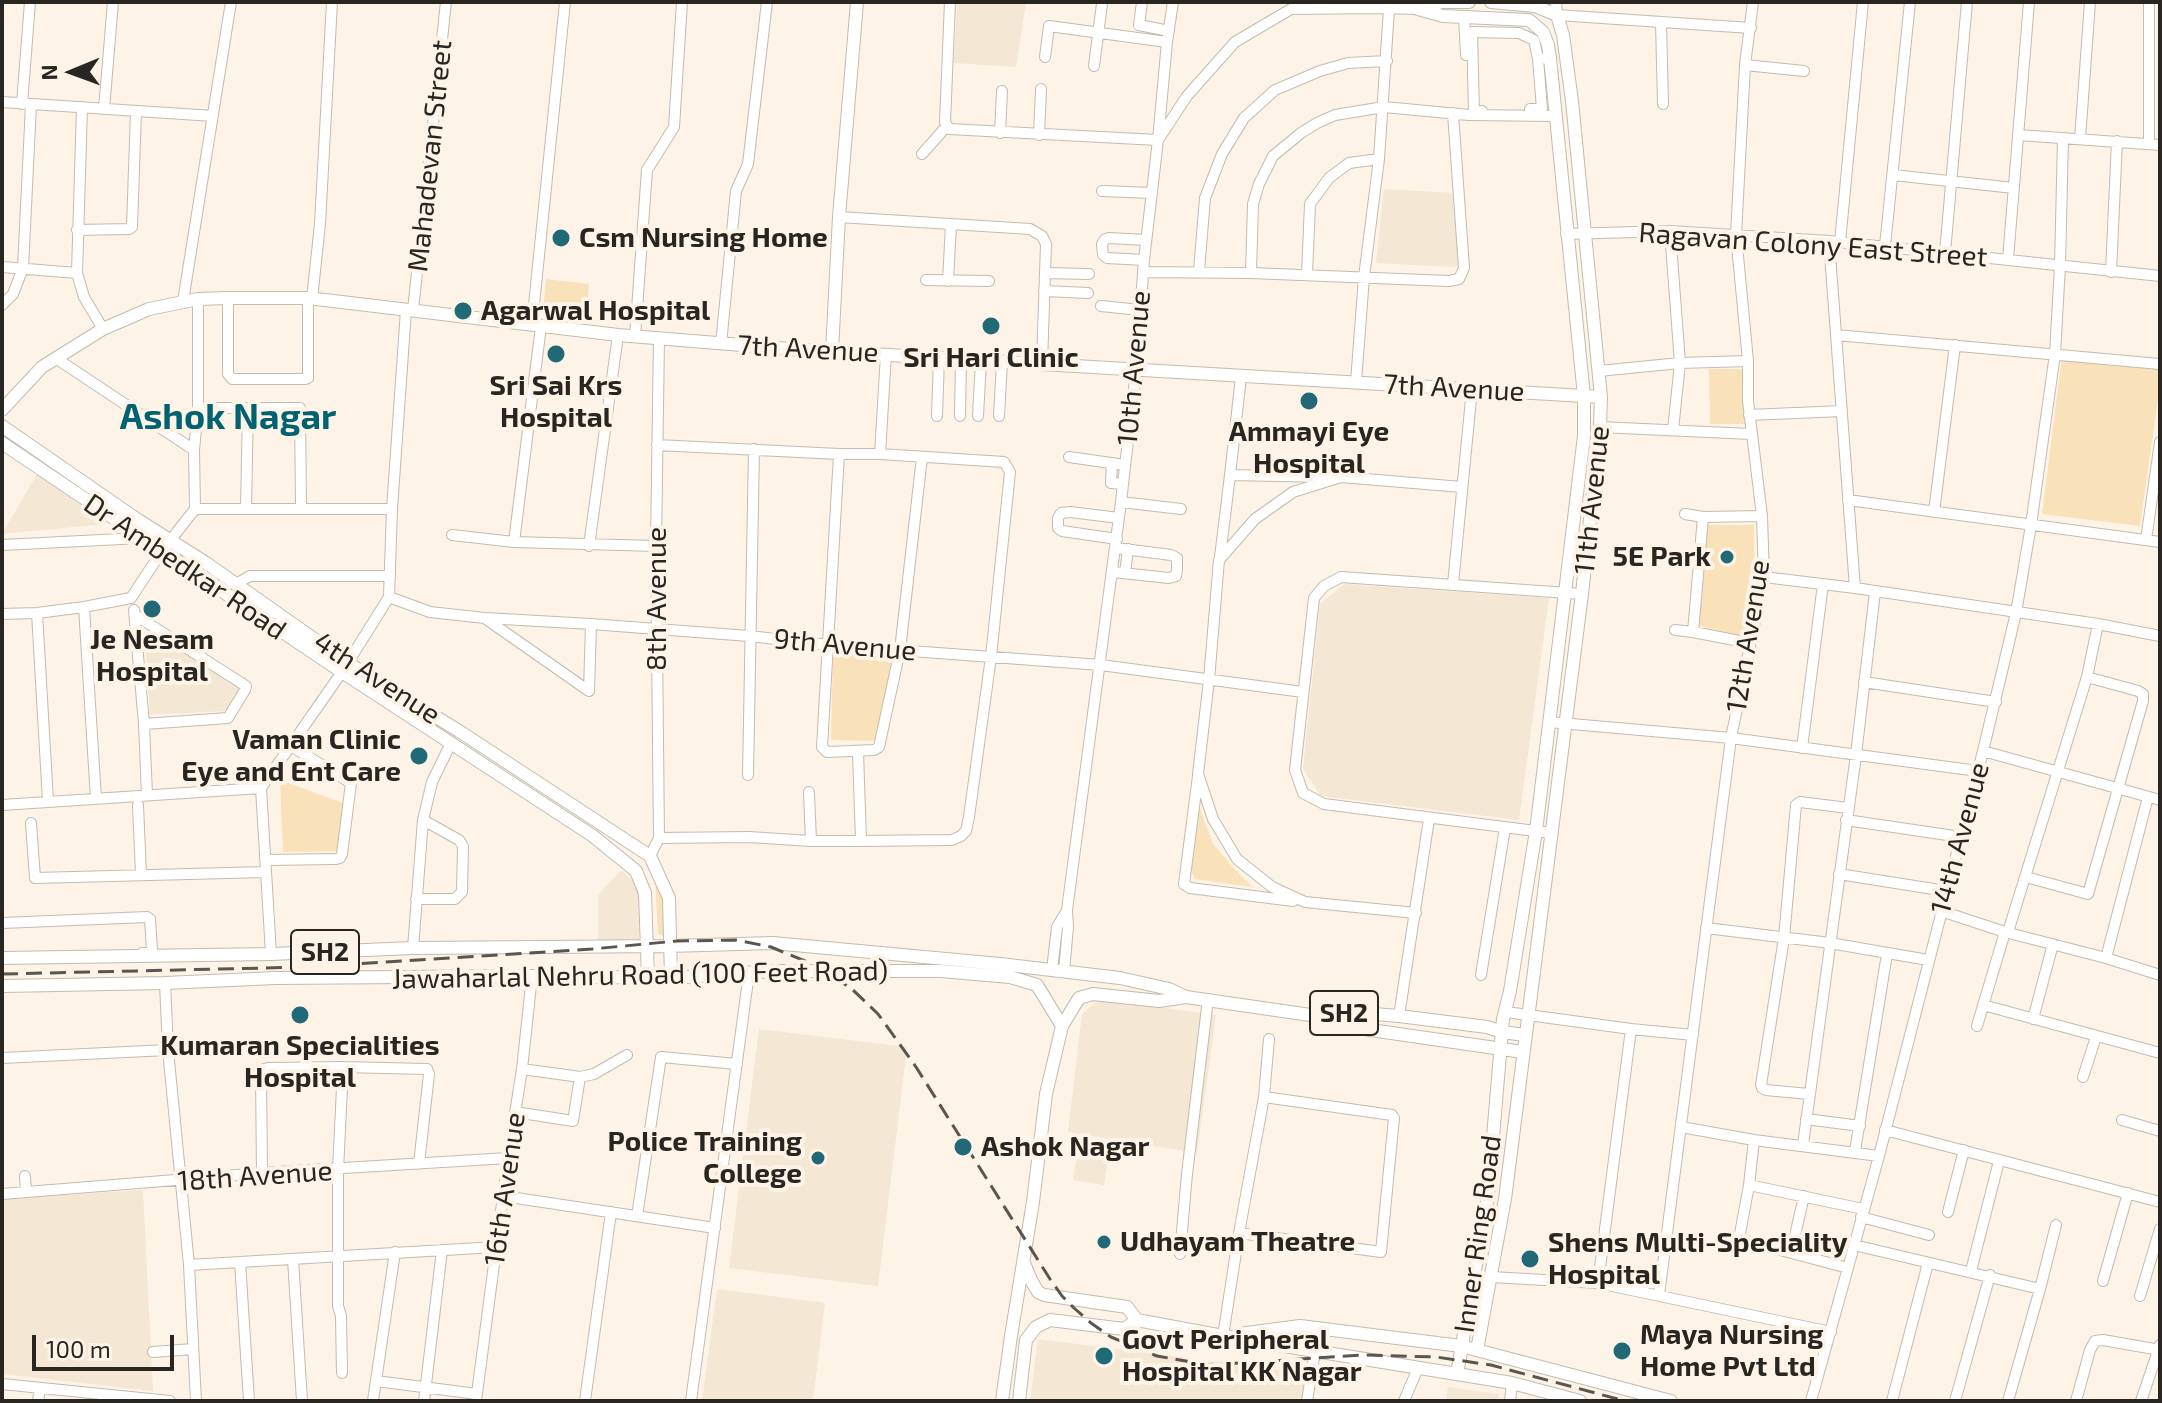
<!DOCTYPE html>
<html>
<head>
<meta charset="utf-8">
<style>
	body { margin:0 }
	#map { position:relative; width:2162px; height:1403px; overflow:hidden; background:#fdf4e7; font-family:"Exo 2",sans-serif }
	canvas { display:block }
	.frame { position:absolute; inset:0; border:4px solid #292621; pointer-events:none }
	.north { position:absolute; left:32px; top:32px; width:80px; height:80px; -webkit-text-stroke:6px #fdf4e7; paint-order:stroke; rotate:269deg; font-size:22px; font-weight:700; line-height:32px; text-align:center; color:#292621 }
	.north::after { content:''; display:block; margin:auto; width:28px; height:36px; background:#292621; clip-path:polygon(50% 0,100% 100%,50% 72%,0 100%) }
	.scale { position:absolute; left:32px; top:1335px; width:142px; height:36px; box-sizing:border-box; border:4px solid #292621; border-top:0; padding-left:10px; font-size:24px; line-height:28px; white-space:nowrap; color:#292621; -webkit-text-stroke:6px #fdf4e7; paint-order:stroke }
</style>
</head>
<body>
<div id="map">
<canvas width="2162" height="1403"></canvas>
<div class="frame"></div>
<div class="north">N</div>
<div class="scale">100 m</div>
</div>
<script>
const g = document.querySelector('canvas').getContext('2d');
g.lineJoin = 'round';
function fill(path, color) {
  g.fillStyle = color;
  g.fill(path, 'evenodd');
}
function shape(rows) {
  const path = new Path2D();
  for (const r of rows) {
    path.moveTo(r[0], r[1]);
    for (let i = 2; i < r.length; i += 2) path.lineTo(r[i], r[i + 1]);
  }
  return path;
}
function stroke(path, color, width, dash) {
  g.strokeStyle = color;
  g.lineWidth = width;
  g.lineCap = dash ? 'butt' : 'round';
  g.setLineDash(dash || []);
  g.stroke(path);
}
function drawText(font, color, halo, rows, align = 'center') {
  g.font = font + ' "Exo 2",sans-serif';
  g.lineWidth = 8;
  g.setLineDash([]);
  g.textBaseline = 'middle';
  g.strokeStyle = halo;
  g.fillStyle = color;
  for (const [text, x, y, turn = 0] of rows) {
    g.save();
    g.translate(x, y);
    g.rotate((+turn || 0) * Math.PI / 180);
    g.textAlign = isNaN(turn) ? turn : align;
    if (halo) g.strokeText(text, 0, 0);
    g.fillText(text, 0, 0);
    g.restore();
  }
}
const built = shape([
	[957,2,1026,2,1016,67,954,63],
	[1384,189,1455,193,1461,263,1456,267,1376,263],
	[37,474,107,516,105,524,2,534],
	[1344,584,1549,598,1519,820,1321,796,1303,769,1320,604],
	[149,630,242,685,226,711,150,715,145,634],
	[621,870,639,887,639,939,598,941,598,895],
	[1105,1000,1216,1015,1197,1153,1068,1132,1082,1014,1094,1003],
	[759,1029,907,1047,878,1286,729,1268],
	[1077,1154,1108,1159,1104,1185,1073,1180],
	[143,1190,153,1391,2,1374,2,1199],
	[717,1289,825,1303,813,1401,702,1401],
	[1038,1339,1306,1373,1301,1401,1030,1401],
	[1448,1387,1499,1394,1498,1401,1446,1401]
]);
const green = shape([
	[546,279,589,284,586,318,543,313],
	[2062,356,2160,366,2160,384,2140,526,2042,514],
	[1709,369,1745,369,1745,424,1710,424],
	[1703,525,1754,525,1755,588,1751,624,1738,635,1695,625],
	[833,645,896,651,885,741,831,740],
	[280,780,343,803,339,851,283,852],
	[1198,804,1213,844,1241,876,1253,887,1195,879,1191,871],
	[655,875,666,891,667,932,664,936,658,934]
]);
const minor = shape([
	[950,2,945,122,949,129,1158,140,1167,42,1173,2],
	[1142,2,1139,25,1169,31],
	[1556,2,1557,15,1751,28],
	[1464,17,1466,55],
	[1661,23,1663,104],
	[1045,57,1049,26,1167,42],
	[1745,65,1804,71],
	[1094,66,1102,4],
	[2,102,213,116],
	[22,104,30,2],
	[82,107,77,273,84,297,103,329],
	[104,109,113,2],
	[1530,109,1542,109,1538,59],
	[1482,111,1474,112,1472,32,1519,33,1534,40,1538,59,1550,58],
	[1000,133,1002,91],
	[1039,135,1041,89],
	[2019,135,2160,145],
	[2080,139,2090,2],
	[2149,143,2149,2],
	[922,154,946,127],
	[1893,175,2014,188],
	[1102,191,1152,193],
	[839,217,1030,229,1042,236,1046,244,1042,363],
	[77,230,129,229,132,227,136,111],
	[1670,231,1680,363,1673,430],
	[1566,234,1670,231,1829,241,2160,276],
	[1829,241,1855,588],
	[1840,242,1863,2],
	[1885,246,1910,2],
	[1945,253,1967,2],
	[2008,259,2029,2],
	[1144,260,1107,258,1103,255,1102,244,1105,239,1109,238,1146,240],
	[2,267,77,273],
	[1199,271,1205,198,1222,154,1244,118,1275,90,1320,71,1348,63,1387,61],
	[1143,272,1251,273,1449,281,1459,279,1464,268,1453,113],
	[2111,272,2117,141],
	[1045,273,1089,274],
	[1251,273,1253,204,1259,184,1273,156,1301,133,1317,123,1335,115,1384,107,1469,115,1556,116],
	[1307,274,1310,204,1329,178,1349,163,1379,159],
	[926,280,989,281],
	[948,281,951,225],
	[1044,291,1088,293],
	[228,298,228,374,232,379,305,379,308,378,308,298],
	[312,299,320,224,332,2],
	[183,301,231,2],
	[2,305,13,294,23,268,31,105],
	[1101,306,1140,310],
	[413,310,446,2],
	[532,324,565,2],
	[1836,335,2160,364],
	[635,337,647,170,674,127,682,2],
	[721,344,736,191,748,164,767,2],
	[57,359,194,450],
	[1599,371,1680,363,1748,361],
	[1356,382,1364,277,1379,159,1389,9],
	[198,408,300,408,301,509],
	[1749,415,1842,411],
	[937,416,939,357],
	[960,416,961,359],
	[978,416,981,361],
	[999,416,1002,362],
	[1600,427,1751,434],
	[657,445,839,454,880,454,1004,462,1010,472,991,657,969,817,966,831,961,836,952,840,861,841,811,841,749,837,659,838],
	[839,454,822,747,827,752,874,750,879,747,900,650,922,457],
	[880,454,886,354],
	[1069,457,1125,465],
	[1112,463,1111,483,1123,484],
	[1230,475,1241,377],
	[1848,500,2160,542],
	[1121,502,1181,509],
	[195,509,392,509],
	[246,509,248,408],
	[1934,512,1955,345],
	[1685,514,1703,517],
	[452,535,514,542,656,546],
	[1117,539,1062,531,1058,528,1058,518,1061,513,1070,512,1119,518],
	[2146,540,2160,442],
	[514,542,541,326],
	[2,545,141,538],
	[589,546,618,335],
	[1220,557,1230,475,1331,477],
	[1113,572,1169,578,1176,576,1177,569,1177,558,1171,555,1116,548],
	[1125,573,1128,549],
	[1764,577,1855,588,2098,624,2160,636],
	[236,584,250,576,390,576],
	[1453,584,1472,389],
	[389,597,430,612,485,618,591,624,749,636,829,645,1101,665,1303,692],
	[84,607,96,799],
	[134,610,144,724,147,795],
	[37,613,48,801],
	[2,614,37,613,84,607,131,598,162,551,195,509,194,450,198,408,198,299],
	[135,615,246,686,245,690,228,718,144,724],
	[486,619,589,691,591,624],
	[1675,630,1693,632],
	[1750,643,1693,632,1703,517,1762,516],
	[1864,682,1996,702],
	[1549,722,1731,738,1978,771],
	[1802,748,1823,584],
	[1983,751,2160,800],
	[858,752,861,841],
	[748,775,754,449],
	[1198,776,1184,884,1190,888,1293,901],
	[809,792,811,841],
	[2,805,261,788],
	[138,805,141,874],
	[1846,820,1961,837],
	[31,823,35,878,266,872],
	[1551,833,1324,804,1303,793,1295,770,1314,598,1324,586,1341,577,1582,594],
	[650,856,659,838,656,546,659,339],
	[266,860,336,859,340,858,342,854,351,783,291,746],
	[1839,874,1946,891],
	[2026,877,2088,894,2143,701,2143,694,2138,691,2087,677],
	[416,899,455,899,462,892,463,846,459,840,423,820],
	[1941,911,2005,932,2106,958,2160,975],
	[1416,913,1305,902,1272,887,1237,859,1213,819,1198,774,1209,680,1219,560,1255,519,1293,492,1341,477,1462,487],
	[2,923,147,917,150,919,152,950,148,953,142,953],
	[1706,928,1830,943,1928,960],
	[2008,932,2087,677,2098,624],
	[413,948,423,820,432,782,451,743],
	[271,954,261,788,342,672,389,597,392,509,406,310],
	[2106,958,2148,797],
	[1052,970,1057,927,1066,912],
	[1064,971,1068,927,1067,910,1121,502,1136,370,1144,260,1158,140,1187,96,1235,42,1291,9,1379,8,1418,9],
	[1481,975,1505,828],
	[165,983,168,1050,189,1265,196,1401],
	[1983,1005,2160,1053],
	[1506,1012,1631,1029,1693,1035],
	[1399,1016,1429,819],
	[2033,1019,2053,944],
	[1977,1026,2005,932],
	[2,1058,168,1050],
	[580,1077,594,1074,627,1055],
	[2083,1077,2096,1037],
	[1809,1094,1766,1090,1762,1088,1761,1085,1784,938,1796,805,1800,802,1848,808],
	[515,1112,573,1121,580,1077,522,1069],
	[1806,1119,1860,1126],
	[2122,1120,2160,1131],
	[1681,1127,1754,1140,1879,1156],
	[1885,1130,2160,1202],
	[1803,1145,1856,755,1875,592],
	[1855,1151,1887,954],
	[262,1173,261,1075,264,1069,268,1068,343,1067,427,1069,429,1074,419,1164],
	[25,1176,26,1192],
	[1749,1185,1754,1140],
	[2,1194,262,1173,508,1158],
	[503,1196,715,1228],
	[1948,1212,1964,1150],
	[637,1216,661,1057,737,1064],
	[1861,1217,1929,1235],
	[1239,1233,1381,1252,1394,1118,1392,1115,1264,1097],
	[1854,1245,2040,1289],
	[1791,1253,1804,1196],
	[1180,1254,1187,1174,1208,999],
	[293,1259,302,1401],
	[240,1262,249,1401],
	[189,1265,496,1247],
	[1848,1268,1739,1239,1749,1185,1863,1209],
	[1971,1271,1999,1161],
	[1491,1277,1598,1283,1831,1332],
	[2103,1281,2128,1193],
	[1598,1283,1631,1029],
	[1659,1295,1731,738,1764,577,1762,516,1748,401,1748,361,1736,235,1745,65,1753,2],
	[2140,1296,2160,1229],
	[1223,1336,1239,1233,1264,1097,1269,1039],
	[153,1352,193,1349],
	[342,1373,341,1316,338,1306,338,1170,343,1067],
	[376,1381,477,1394],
	[2,1384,170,1401],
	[38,1401,40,1388],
	[373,1401,395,1252],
	[424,1401,442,1250],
	[476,1401,508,1158,522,1069,532,976],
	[585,1401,611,1212],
	[691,1401,749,973],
	[1307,1401,1315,1351],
	[1404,1401,1418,1368],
	[1510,1401,1512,1383],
	[1811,1401,1879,1156,1983,751,2016,613,2031,525,2055,354,2060,266,2063,138],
	[1892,1401,1928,1263],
	[1955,1401,1990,1275],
	[2008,1401,2040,1289,2056,1225],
	[2076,1401,2090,1350,2095,1341,2103,1340,2160,1350],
	[2141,1401,2160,1345]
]);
const major = shape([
	[1421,8,1442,2,1469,2],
	[1418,9,1443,16,1529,20,1543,32,1548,45,1550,58,1584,396,1584,436,1536,831,1510,991,1503,1019,1488,1196,1457,1374],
	[832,351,839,217,857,2],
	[2,410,42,367,103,329,149,309,198,299,228,298,308,298,618,335,804,350,1601,397],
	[2,426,135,518,206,563,348,663,459,731,650,856,669,898,671,978],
	[2,443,342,672,593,836,630,866,636,871,645,893,648,978],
	[2,958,271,954,413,948,669,946,773,943,1000,964,1120,978,1169,989,1186,997],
	[2,986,165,983,276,978,532,976,671,978,773,971,941,971,1010,977,1037,985,1062,1026],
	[1331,1018,1343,1026,1523,1052],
	[1024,1263,1031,1280,1038,1292,1044,1295,1127,1307,1137,1320,1223,1336,1512,1383,1580,1401],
	[1239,1334,1300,1326,1461,1346,1671,1401],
	[1477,1350,1505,1199,1582,594,1600,427,1601,397,1572,101,1563,35,1557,15,1535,6,1491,2],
	[1002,1401,1011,1336,1033,1202,1046,1094,1062,1026,1079,998,1093,994,1159,1001,1186,997,1331,1018,1348,1012,1399,1016,1487,1027,1502,1032,1525,1035],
	[1019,1401,1026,1340,1036,1327,1050,1320,1124,1329,1137,1320]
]);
const rail = shape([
	[2,974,308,967,592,949,677,941,736,940,771,947,820,967,853,990,878,1014,916,1067,1050,1279,1062,1296,1074,1308,1091,1323,1111,1337,1157,1356,1208,1365,1363,1355,1436,1357,1491,1365,1625,1401]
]);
const markers = [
	[561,238,10,"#226978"],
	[463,311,10,"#226978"],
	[991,326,10,"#226978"],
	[556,354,10,"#226978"],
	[1309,401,10,"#226978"],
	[1727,557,8,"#226978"],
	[152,609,10,"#226978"],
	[419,756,10,"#226978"],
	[300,1015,10,"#226978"],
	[963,1147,10,"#226978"],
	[818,1158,8,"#226978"],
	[1104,1242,8,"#226978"],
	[1530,1259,10,"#226978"],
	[1622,1351,10,"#226978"],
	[1104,1356,10,"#226978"]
];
const shields = [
	[325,952,68],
	[1344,1013,68]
];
const shieldNames = [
	["SH2",325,952],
	["SH2",1344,1013]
];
const streetNames = [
	["Mahadevan Street",430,156,-84],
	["Ragavan Colony East Street",1813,245,4],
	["7th Avenue",808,349,3],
	["10th Avenue",1134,368,-85],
	["7th Avenue",1454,388,3],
	["11th Avenue",1592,500,-84],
	["Dr Ambedkar Road",185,567,34],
	["8th Avenue",657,599,-90],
	["12th Avenue",1748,636,-81],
	["9th Avenue",845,645,5],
	["4th Avenue",377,678,33],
	["14th Avenue",1960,838,-75],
	["Jawaharlal Nehru Road (100 Feet Road)",640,975,-1],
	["18th Avenue",255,1176,-4],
	["16th Avenue",505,1189,-82],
	["Inner Ring Road",1478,1234,-82]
];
const poiNames = [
	["Csm Nursing Home",579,238],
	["Agarwal Hospital",481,311],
	["Sri Hari Clinic",991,358,"center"],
	["Sri Sai Krs",556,386,"center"],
	["Hospital",556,418,"center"],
	["Ammayi Eye",1309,432,"center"],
	["Hospital",1309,464,"center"],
	["5E Park",1711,557,"right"],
	["Je Nesam",152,640,"center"],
	["Hospital",152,672,"center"],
	["Vaman Clinic",401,740,"right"],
	["Eye and Ent Care",401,772,"right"],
	["Kumaran Specialities",300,1046,"center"],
	["Hospital",300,1078,"center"],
	["Police Training",802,1142,"right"],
	["College",802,1174,"right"],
	["Ashok Nagar",981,1147],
	["Udhayam Theatre",1120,1242],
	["Shens Multi-Speciality",1548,1243],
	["Hospital",1548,1275],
	["Maya Nursing",1640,1335],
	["Home Pvt Ltd",1640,1367],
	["Govt Peripheral",1122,1340],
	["Hospital KK Nagar",1122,1372]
];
const districtNames = [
	["Ashok Nagar",228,417]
];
fill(built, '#f4e7d3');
fill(green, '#f9e1b9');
stroke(minor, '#c3bbae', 12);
stroke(major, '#c3bbae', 14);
stroke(minor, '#fff', 10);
stroke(major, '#fff', 12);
stroke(rail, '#5a554e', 3, [16, 8]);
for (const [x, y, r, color] of markers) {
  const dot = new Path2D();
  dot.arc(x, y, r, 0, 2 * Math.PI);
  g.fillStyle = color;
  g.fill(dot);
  stroke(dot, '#fdf4e7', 3);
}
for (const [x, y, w] of shields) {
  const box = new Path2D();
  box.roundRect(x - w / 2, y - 22, w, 44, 6);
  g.fillStyle = '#fdf4e7';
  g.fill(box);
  stroke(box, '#292621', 2);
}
drawText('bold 26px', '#292621', null, shieldNames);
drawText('28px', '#292621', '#fdf4e7', streetNames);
drawText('bold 28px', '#292621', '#fdf4e7', poiNames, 'left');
drawText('bold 36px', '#026272', '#fdf4e7', districtNames);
</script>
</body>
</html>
